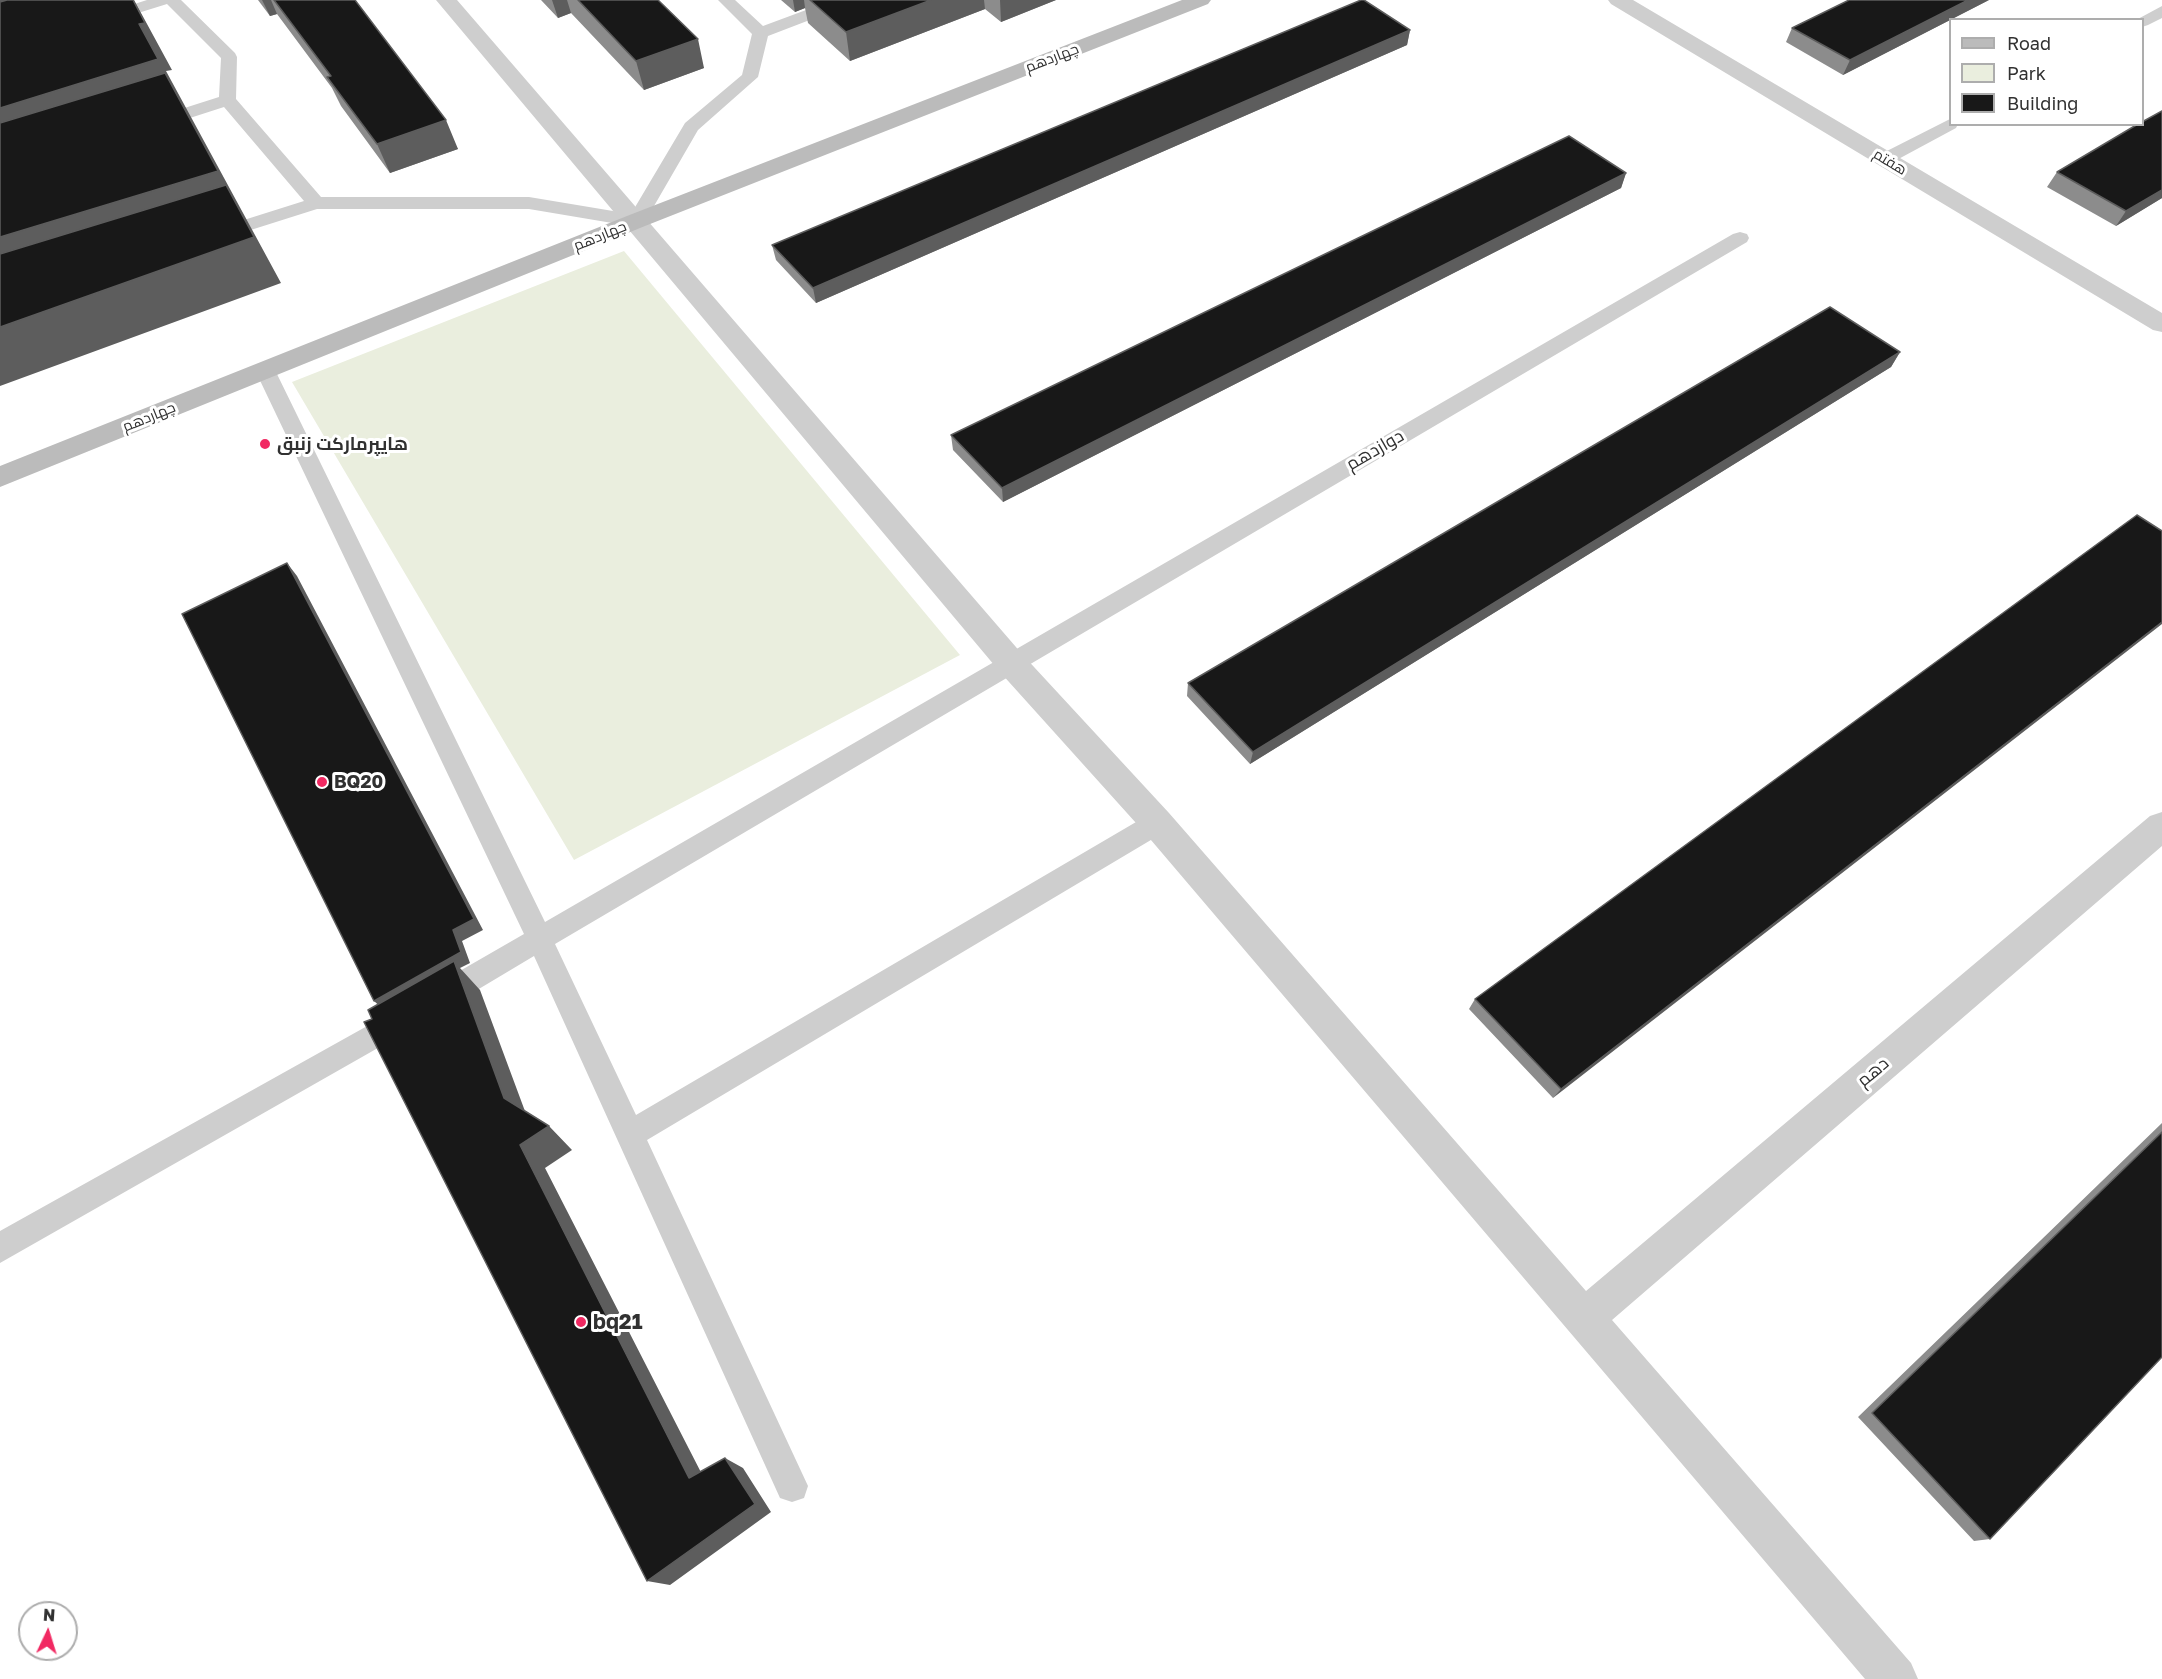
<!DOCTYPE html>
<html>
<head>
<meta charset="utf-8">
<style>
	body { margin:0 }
	#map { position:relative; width:2162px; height:1679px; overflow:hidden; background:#fff; font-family:"Golos Text",sans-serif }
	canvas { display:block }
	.legend { position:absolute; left:1949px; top:18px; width:195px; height:108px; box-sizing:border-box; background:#fff; border:2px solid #adadad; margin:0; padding:8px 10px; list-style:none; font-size:18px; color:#313131 }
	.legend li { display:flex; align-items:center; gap:12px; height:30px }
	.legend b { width:30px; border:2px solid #adadad }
	.north { position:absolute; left:18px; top:1601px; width:60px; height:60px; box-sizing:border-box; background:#fff; border:2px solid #adadad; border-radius:50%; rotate:4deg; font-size:16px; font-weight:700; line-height:24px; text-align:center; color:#313131 }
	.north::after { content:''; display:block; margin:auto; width:21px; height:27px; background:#f12962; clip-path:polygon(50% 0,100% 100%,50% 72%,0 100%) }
</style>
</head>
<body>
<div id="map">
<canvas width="2162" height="1679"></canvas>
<ul class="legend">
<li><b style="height:8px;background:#bbb"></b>Road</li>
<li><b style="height:16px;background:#eaeede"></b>Park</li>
<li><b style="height:16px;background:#181818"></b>Building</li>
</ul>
<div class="north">N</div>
</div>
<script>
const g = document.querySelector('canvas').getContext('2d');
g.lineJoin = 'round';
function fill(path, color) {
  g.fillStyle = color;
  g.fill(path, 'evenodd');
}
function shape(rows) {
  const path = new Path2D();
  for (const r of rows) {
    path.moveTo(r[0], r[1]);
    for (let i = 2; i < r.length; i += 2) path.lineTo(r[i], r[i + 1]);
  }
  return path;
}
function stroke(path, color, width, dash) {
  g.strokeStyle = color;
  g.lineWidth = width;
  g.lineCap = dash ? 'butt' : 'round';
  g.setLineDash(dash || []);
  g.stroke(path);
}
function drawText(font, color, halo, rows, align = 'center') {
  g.font = font + ' "Golos Text",Cairo,sans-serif';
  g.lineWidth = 6;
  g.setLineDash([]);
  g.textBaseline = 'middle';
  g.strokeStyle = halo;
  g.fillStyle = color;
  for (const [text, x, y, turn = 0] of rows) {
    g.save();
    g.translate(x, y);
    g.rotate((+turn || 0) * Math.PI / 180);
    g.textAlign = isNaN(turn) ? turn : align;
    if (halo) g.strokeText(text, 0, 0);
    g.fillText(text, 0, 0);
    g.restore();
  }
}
const green = shape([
	[624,251,960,655,574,860,292,382]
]);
const service = shape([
	[147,0,181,0,235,53,237,57,236,99,321,197,529,197,631,214,685,123,742,75,752,34,718,0,735,0,763,26,833,0,856,0,854,3,768,36,758,77,698,130,643,225,636,227,529,209,317,209,216,241,209,239,207,235,209,231,304,201,224,107,162,127,150,127,147,123,150,119,219,97,221,58,167,4,106,23,98,18,100,15,147,0],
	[2162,6,2162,18,2148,25,2142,27,2142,20,2136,20,2162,6],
	[1950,119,1950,124,1958,124,1956,128,1891,163,1879,163,1876,159,1879,155,1950,119],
	[1740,232,1747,234,1749,238,1747,242,555,944,636,1115,1148,815,1157,812,1166,815,1170,823,1166,831,647,1140,808,1486,804,1498,792,1502,780,1498,534,956,452,1005,442,1008,432,1005,428,996,432,987,524,934,255,370,258,365,265,363,272,365,275,370,545,922,1733,234,1740,232],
	[403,1006,413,1010,417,1019,413,1028,0,1263,0,1231,403,1006]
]);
const minor = shape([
	[436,0,457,0,1022,654,1169,813,1586,1291,2150,816,2162,812,2162,846,1612,1320,1911,1663,1918,1679,1865,1679,1145,833,1000,672,436,0],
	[1608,0,1633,0,2162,313,2162,332,2153,330,1611,4,1608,0]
]);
const secondary = shape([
	[1182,0,1211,0,1208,4,645,226,0,487,0,466,627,216,1182,0]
]);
const wall = shape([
	[258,0,355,0,458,149,390,173,341,106,332,88,277,14,270,16],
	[541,0,658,0,704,68,644,90,571,13,558,18],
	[781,0,1056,0,1001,22,985,9,850,61,808,23,805,8,795,12],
	[1989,0,1843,75,1786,42,1792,28],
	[1410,30,1407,45,816,303,776,260,772,245],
	[2057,172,2162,198,2116,226,2047,187],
	[1626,173,1621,188,1003,502,953,450,951,435],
	[1900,352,1891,367,1250,764,1187,696,1188,683],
	[2137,515,1553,1098,1469,1009,1475,999],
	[2162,1123,2162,1357,1990,1539,1974,1541,1858,1417]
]);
const shadedWall = shape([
	[0,0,134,0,172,70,166,71,281,283,0,386],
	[262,0,271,0,277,14,270,16],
	[552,0,567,0,571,13,558,18],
	[793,0,804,0,805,8,795,12],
	[931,0,984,0,985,9,850,61,846,32],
	[1000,0,1056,0,1001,22],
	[1968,0,1989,0,1843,75,1850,60],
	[1410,30,1407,45,816,303,813,288],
	[698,39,704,68,644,90,636,61],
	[446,120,458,149,390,173,377,144],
	[1626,173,1621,188,1003,502,1002,488],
	[2162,190,2162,198,2116,226,2126,211],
	[1900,352,1891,367,1250,764,1253,752],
	[287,563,297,576,483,930,462,941,470,963,460,968,480,990,529,1122,385,1011,374,1001,453,930],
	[2162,622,2162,624,1553,1098,1561,1089],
	[549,1126,572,1150,545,1168,709,1488,689,1478,520,1145],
	[725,1458,743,1468,771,1512,670,1585,647,1581]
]);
const building = shape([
	[7,0,133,0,145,23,139,24,158,59,0,108,0,2,7,0],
	[274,0,355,0,446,120,377,144,327,77,331,76,274,0],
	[578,0,658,0,698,39,636,61,578,0],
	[810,0,931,0,846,32,810,0],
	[1361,0,1364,0,1410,30,813,288,772,245,1361,0],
	[1849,0,1968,0,1850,60,1792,28,1849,0],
	[165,73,218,171,0,237,0,123,165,73],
	[2162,111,2162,190,2126,211,2057,172,2138,124,2142,124,2142,122,2162,111],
	[1569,136,1626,173,1002,488,951,435,1569,136],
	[226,185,254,237,0,327,0,254,226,185],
	[1830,307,1900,352,1253,752,1188,683,1830,307],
	[2137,515,2162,531,2162,622,1561,1089,1475,999,2137,515],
	[287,563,474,919,453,930,461,952,374,1001,182,614,287,563],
	[454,961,504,1098,549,1126,520,1145,689,1478,725,1458,755,1504,647,1581,364,1022,372,1019,368,1010,454,961],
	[2162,1132,2162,1357,1990,1539,1872,1413,2162,1132]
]);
const markers = [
	[265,444,6,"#f12962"],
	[322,782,6,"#f12962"],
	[581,1322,6,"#f12962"]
];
const farStreetnames = [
	["چهاردهم",1052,58,-21],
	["هفتم",1890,162,31],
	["چهاردهم",600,236,-22],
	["چهاردهم",149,417,-22]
];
const poiNames = [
	["هایپرمارکت زنبق",277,444],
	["BQ20",334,782]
];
const streetNames = [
	["دوازدهم",1375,450,-30],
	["دهم",1873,1072,-40]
];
const nearPoinames = [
	["bq21",593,1322]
];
fill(green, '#eaeede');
fill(service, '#cecece');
fill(minor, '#cecece');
fill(secondary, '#bbb');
fill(wall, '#8c8c8c');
fill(shadedWall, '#5d5d5d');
fill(building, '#181818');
stroke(building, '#5d5d5d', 1.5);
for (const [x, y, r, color] of markers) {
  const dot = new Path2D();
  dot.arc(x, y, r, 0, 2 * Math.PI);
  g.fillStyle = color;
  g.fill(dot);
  stroke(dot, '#fff', 2);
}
drawText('15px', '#313131', '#fff', farStreetnames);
drawText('bold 18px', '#313131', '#fff', poiNames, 'left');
drawText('18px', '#313131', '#fff', streetNames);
drawText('bold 21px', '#313131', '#fff', nearPoinames, 'left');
</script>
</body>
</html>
